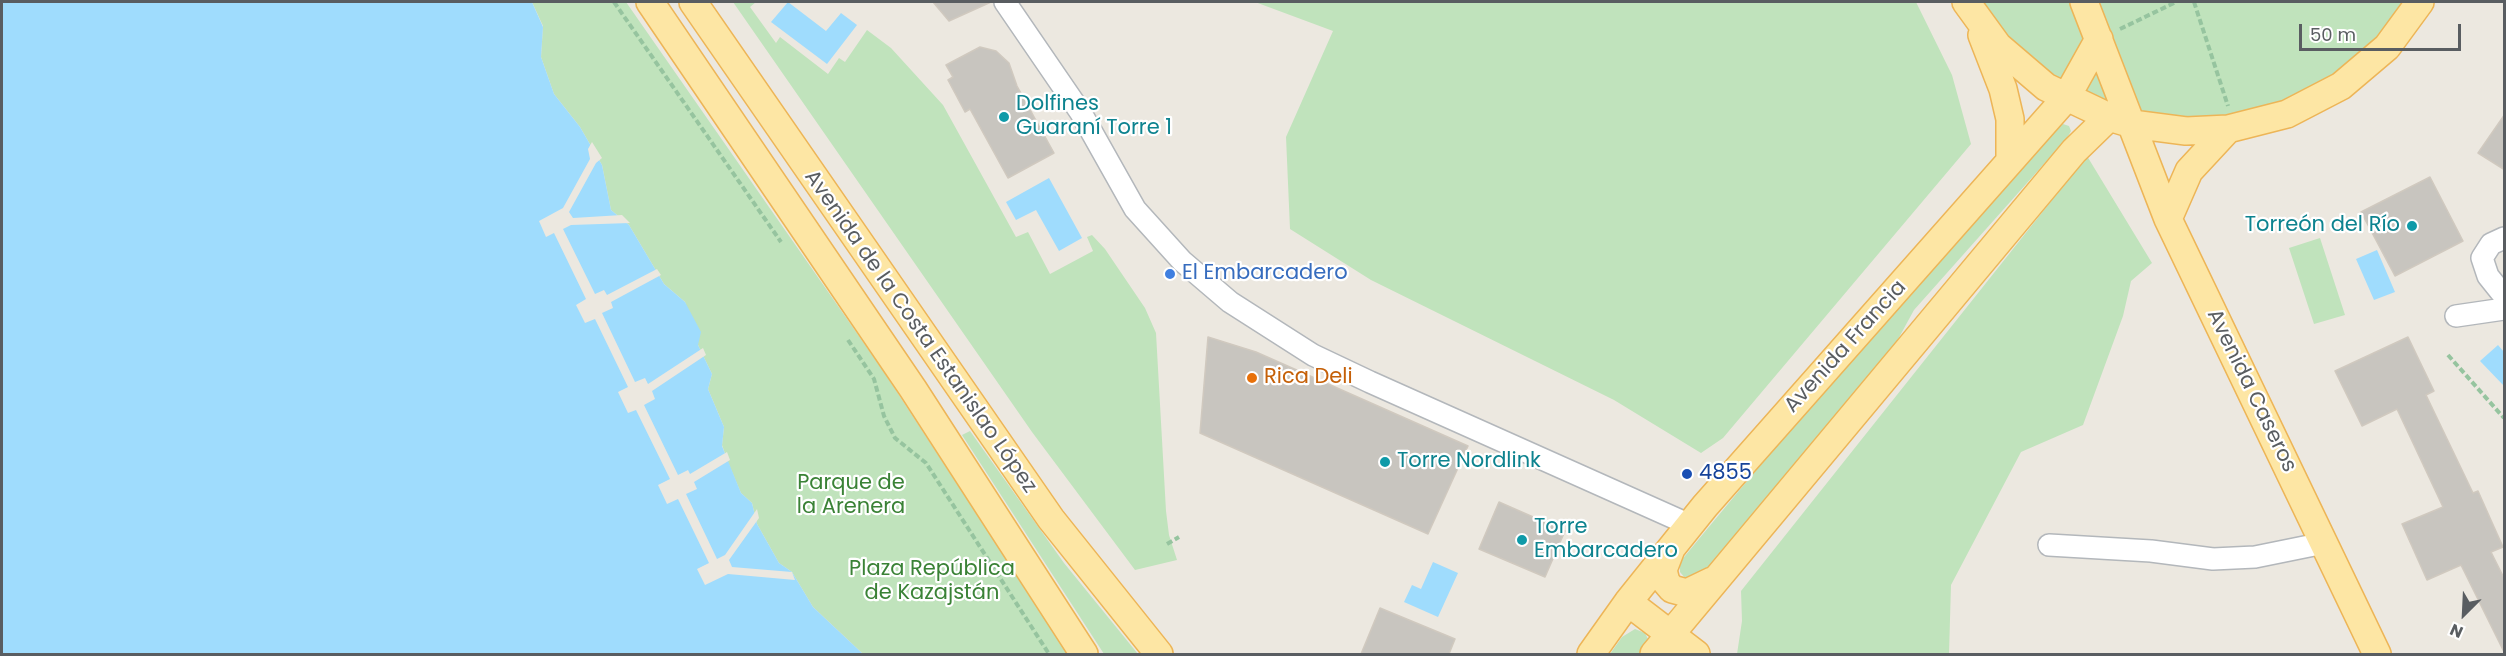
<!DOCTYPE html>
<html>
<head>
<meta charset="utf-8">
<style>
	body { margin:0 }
	#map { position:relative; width:2506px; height:656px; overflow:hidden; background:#ece8e0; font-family:Poppins,sans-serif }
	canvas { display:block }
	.frame { position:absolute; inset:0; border:3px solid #595d61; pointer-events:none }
	.north { position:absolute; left:2434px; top:584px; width:60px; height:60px; -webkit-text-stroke:4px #fff; paint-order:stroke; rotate:204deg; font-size:16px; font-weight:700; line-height:24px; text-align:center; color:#595d61 }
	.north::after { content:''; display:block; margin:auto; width:21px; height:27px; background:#595d61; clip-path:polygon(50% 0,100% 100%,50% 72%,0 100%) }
	.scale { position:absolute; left:2299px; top:24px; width:162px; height:27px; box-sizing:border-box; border:3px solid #595d61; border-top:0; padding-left:8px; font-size:18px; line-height:21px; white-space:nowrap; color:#595d61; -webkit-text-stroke:4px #fff; paint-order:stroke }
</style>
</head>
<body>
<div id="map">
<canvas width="2506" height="656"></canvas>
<div class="frame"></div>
<div class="north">N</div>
<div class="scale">50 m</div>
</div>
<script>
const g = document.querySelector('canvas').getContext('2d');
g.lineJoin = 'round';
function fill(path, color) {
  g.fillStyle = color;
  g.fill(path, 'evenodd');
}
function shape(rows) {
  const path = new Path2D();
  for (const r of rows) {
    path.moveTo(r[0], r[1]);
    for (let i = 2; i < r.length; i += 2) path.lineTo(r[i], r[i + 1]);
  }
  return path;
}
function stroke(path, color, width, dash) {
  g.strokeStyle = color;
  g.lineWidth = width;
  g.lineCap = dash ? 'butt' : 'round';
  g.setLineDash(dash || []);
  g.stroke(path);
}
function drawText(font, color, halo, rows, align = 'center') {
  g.font = font + ' Poppins,sans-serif';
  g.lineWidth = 4.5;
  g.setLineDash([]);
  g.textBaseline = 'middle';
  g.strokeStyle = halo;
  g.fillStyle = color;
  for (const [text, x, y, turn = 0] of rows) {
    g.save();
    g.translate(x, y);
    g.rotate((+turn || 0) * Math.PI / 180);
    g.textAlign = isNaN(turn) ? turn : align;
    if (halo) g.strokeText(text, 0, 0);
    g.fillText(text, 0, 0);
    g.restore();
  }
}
const green = shape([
	[532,2,626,2,884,372,1068,654,863,654,813,607,792,572,779,563,757,524,752,503,741,493,729,465,722,445,724,427,708,389,712,374,698,345,685,302,664,284,629,225,611,210,602,165,580,127,554,94,541,57,543,26],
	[733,2,756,2,750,7,776,43,780,37,828,74,839,58,845,62,867,30,891,48,943,105,1016,237,1028,232,1050,274,1093,251,1087,237,1092,235,1105,249,1145,308,1156,333,1166,511,1169,535,1177,560,1135,570,1032,432],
	[1255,2,1916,2,1952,75,1971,144,1723,438,1701,453,1614,400,1371,280,1290,229,1286,137,1333,31],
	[1966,2,2420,2,2341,86,2228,129,2066,98],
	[2063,124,2069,126,2071,131,2067,138,1914,310,1891,352,1706,576,1686,579,1680,572,1680,562,1708,528,1872,331,1902,305,1991,200,2056,128],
	[2087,156,2152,263,2131,281,2123,316,2083,425,2021,452,1951,585,1949,654,1737,654,1742,621,1741,591],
	[2320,238,2345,315,2314,324,2289,248],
	[970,431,1064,563,1138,654,1104,654,962,435],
	[1635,629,1645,633,1649,641,1643,654,1610,654,1622,637]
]);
const water = shape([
	[2,2,532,2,543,27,541,57,554,94,580,127,602,165,611,210,629,225,664,284,685,302,701,332,698,345,712,374,708,389,724,427,722,446,741,493,752,503,757,524,779,563,792,572,813,607,863,654,2,654],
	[788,2,826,31,841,13,857,25,827,64,771,22],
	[1049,178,1082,238,1059,251,1036,210,1016,220,1006,202],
	[2377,250,2395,292,2374,300,2356,259],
	[2498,345,2504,352,2504,386,2480,361],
	[1433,562,1458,573,1438,617,1404,602,1412,585,1421,589]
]);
const pier = shape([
	[592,142,602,158,596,163,569,212,573,218,622,215,630,223,571,225,563,229,595,294,604,290,607,295,657,269,661,275,611,302,613,308,602,313,635,382,645,378,648,384,703,348,706,355,652,391,655,399,644,405,678,475,688,470,690,474,727,452,730,460,694,482,697,489,686,494,717,559,725,555,757,509,759,518,729,560,732,567,792,572,795,580,728,574,705,585,697,569,709,563,678,499,667,504,658,485,670,479,636,410,628,413,618,392,628,387,595,319,585,323,576,305,586,299,554,233,546,237,539,221,563,208,590,159,588,149]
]);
const building = shape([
	[933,2,991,2,949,21,933,2],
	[980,47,996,51,1009,63,1017,86,1054,153,1008,178,970,109,965,112,948,80,953,77,946,65,980,47],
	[2505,114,2505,170,2478,153,2505,114],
	[2430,177,2463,241,2395,276,2361,212,2430,177],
	[1208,337,1256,352,1468,446,1428,534,1200,433,1208,337],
	[2408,337,2434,391,2426,395,2473,493,2478,491,2503,547,2491,552,2505,580,2505,654,2461,565,2427,580,2402,524,2443,507,2397,409,2362,426,2335,371,2408,337],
	[1499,502,1565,531,1545,577,1479,549,1499,502],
	[1380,608,1455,639,1449,654,1361,654,1380,608]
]);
const path = shape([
	[614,2,781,242],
	[2194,2,2228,106],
	[2120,29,2176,2],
	[848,340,874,379,884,416,895,438,926,463,1049,654],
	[2448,355,2504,418],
	[1167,544,1179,537]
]);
const minor = shape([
	[1005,2,1081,113,1135,209,1182,261,1230,302,1313,355,1370,382,1690,525],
	[2504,238,2491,244,2482,258,2488,276,2504,296],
	[2456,316,2504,309],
	[2049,545,2151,551,2213,559,2255,557,2324,543]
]);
const major = shape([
	[650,2,913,389,1084,654],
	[693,2,1051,519,1159,654],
	[1966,2,1998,46,2046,87,2109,117,2132,124,2186,131,2228,129,2287,114,2341,86,2387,47,2420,2],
	[2084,2,2168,219,2377,654],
	[1982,35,2003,89,2010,119,2010,159],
	[2168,219,2189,171,2228,129],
	[1671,549,1663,570,1666,582,1672,589,1687,593,1712,581],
	[1628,602,1696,654],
	[1591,654,1628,602,1705,506,2066,98,2099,39],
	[1654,654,2074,151,2109,117]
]);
const markers = [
	[1004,117,6,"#0f9aa8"],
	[2412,226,6,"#0f9aa8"],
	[1170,274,6,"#3f7fe0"],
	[1252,378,6,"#e8710a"],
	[1385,462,6,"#0f9aa8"],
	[1687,474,6,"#1a4fb4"],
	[1522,540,6,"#0f9aa8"]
];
const cultureNames = [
	["Dolfines",1016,105],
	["Guaraní Torre 1",1016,129],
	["Torreón del Río",2400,226,"right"],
	["Torre Nordlink",1397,462],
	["Torre",1534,528],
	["Embarcadero",1534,552]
];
const shopNames = [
	["El Embarcadero",1182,274]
];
const streetNames = [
	["Avenida de la Costa Estanislao López",920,332,55],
	["Avenida Francia",1846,347,-48],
	["Avenida Caseros",2251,391,64]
];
const foodNames = [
	["Rica Deli",1264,378]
];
const transitNames = [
	["4855",1699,474]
];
const parkNames = [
	["Parque de",851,484],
	["la Arenera",851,508],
	["Plaza República",932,570],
	["de Kazajstán",932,594]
];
fill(green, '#c0e3bc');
fill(water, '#9fdcfd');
fill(pier, '#ece8e0');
fill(building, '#c8c5bf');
stroke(building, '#d0c9bf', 1.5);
stroke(minor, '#b3b7bb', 24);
stroke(major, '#edb557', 30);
stroke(path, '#96c49f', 4, [6, 3]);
stroke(minor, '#fff', 21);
stroke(major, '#fde6a4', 27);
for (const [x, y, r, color] of markers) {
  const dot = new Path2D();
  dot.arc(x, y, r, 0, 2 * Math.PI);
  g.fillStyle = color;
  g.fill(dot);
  stroke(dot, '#fff', 2);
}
drawText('21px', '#0d838f', '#fff', cultureNames, 'left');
drawText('21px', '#366cbe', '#fff', shopNames, 'left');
drawText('21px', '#595d61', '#fff', streetNames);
drawText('21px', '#c56008', '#fff', foodNames, 'left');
drawText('21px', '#164399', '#fff', transitNames, 'left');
drawText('21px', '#3a8236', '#fff', parkNames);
</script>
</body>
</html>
